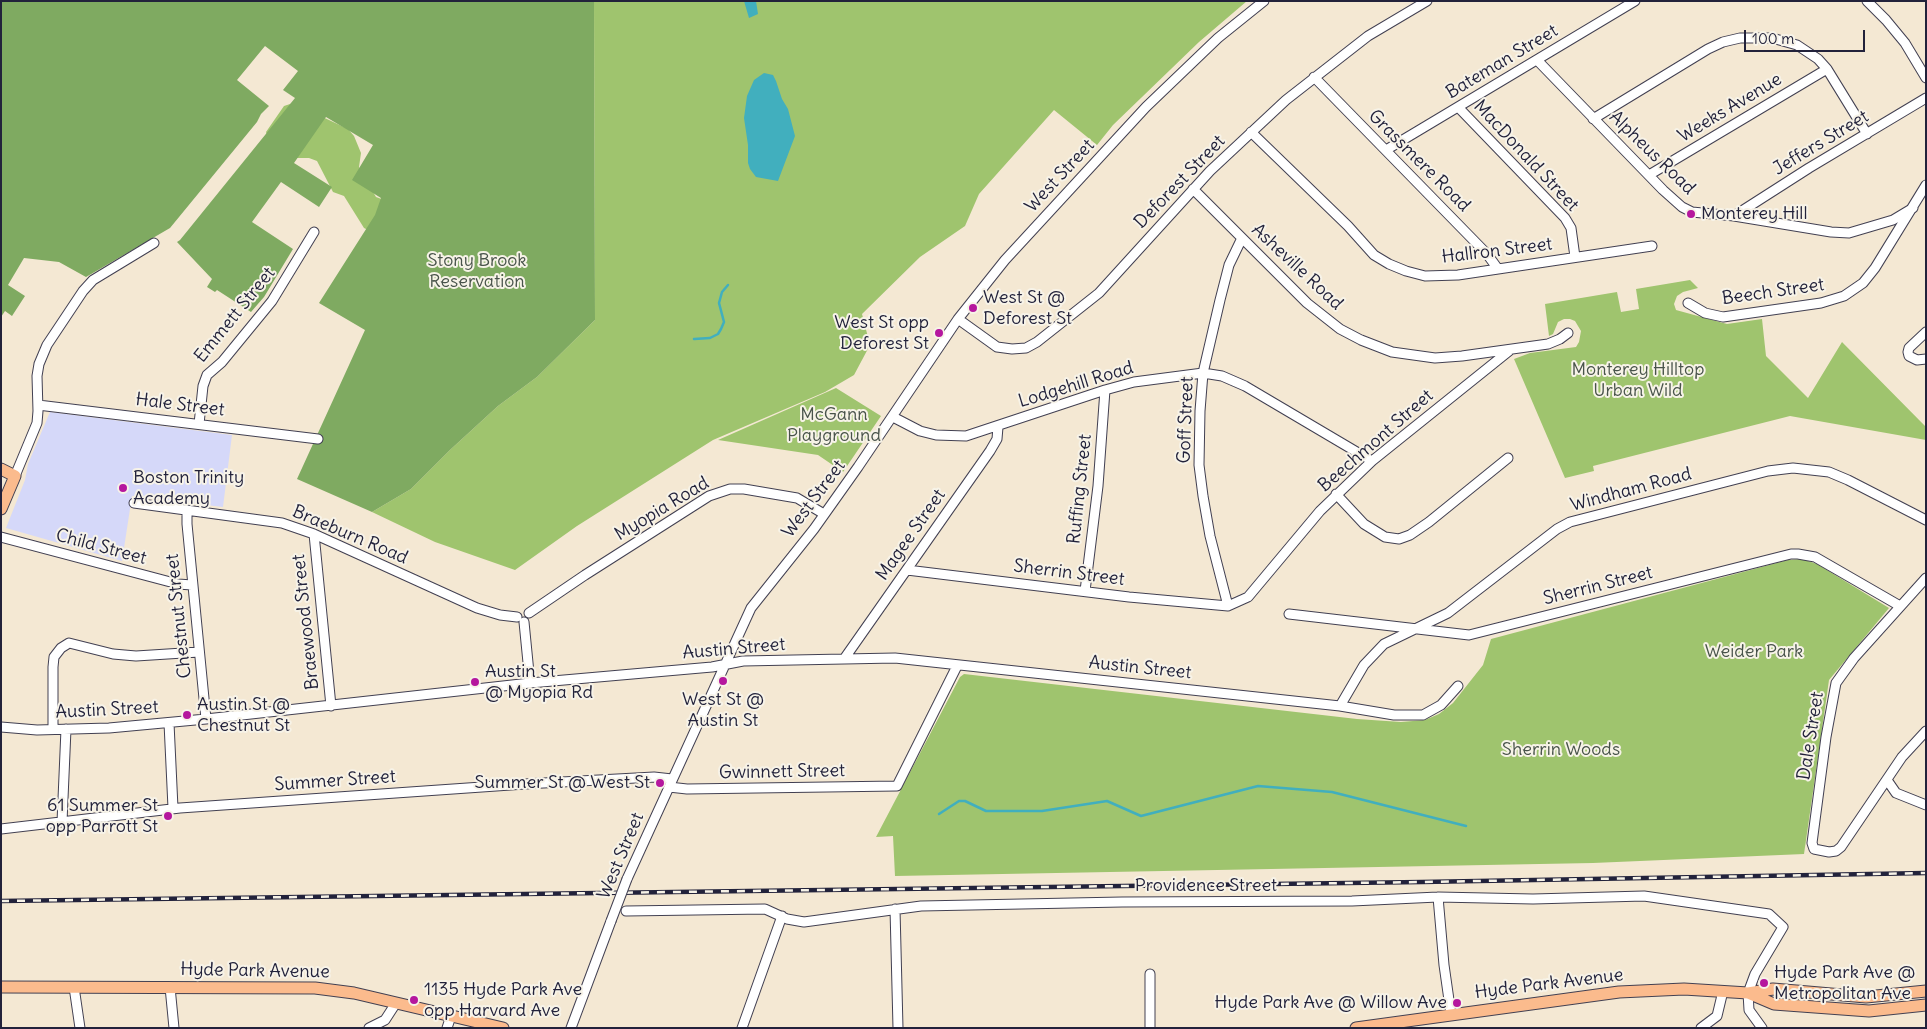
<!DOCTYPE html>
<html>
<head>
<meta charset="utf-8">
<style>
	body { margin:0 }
	#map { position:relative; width:1927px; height:1029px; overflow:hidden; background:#f4e8d3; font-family:Delius,sans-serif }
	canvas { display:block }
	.frame { position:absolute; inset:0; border:2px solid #22223b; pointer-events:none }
	.scale { position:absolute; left:1744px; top:30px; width:121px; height:22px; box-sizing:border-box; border:2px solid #22223b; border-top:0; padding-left:6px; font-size:15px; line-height:18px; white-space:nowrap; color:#22223b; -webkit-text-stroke:4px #f7f3e8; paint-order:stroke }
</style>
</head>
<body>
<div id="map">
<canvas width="1927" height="1029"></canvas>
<div class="frame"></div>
<div class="scale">100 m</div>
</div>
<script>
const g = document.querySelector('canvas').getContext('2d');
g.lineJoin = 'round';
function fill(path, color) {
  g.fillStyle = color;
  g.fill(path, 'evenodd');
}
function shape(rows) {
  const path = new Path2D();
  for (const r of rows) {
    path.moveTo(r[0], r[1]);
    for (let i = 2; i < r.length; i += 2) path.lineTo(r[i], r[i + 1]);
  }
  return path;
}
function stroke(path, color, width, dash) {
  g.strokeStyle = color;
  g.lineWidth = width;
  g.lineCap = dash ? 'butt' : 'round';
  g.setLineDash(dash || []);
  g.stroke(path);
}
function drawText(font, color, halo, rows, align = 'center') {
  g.font = font + ' Delius,sans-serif';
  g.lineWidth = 4;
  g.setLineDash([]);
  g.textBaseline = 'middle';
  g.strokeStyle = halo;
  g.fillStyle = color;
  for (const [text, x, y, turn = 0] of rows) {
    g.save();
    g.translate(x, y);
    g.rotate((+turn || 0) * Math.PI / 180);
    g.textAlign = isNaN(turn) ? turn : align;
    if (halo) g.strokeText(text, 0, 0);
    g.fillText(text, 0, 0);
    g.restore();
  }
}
const built = shape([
	[50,412,232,435,223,507,132,496,122,561,6,528,25,480,28,464]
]);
const green = shape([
	[594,1,1247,1,1199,42,1113,125,1097,145,1054,110,979,194,965,226,920,257,862,314,870,345,854,375,825,392,713,440,577,526,515,570,435,542,372,512,411,489,450,450,498,406,537,377,595,320],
	[293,103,348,129,354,136,361,153,359,167,363,175,376,197,387,201,372,232,364,228,344,196,333,192,317,161,309,158,283,158,271,147,266,132,284,106],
	[1690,280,1698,288,1683,292,1677,296,1674,304,1676,310,1727,324,1762,319,1766,356,1808,398,1842,342,1926,427,1926,440,1790,416,1593,466,1594,471,1565,478,1514,359,1530,353,1576,347,1579,342,1581,331,1575,321,1570,319,1564,319,1558,322,1553,334,1549,336,1545,304,1617,292,1621,312,1639,309,1636,289],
	[836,388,881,416,843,472,818,455,718,440],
	[1802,559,1817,564,1889,608,1829,680,1804,854,1593,863,895,876,893,836,876,837,960,677,964,674,1357,719,1401,722,1425,720,1439,714,1453,703,1483,665,1491,639,1788,560]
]);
const forest = shape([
	[1,1,594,1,595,320,537,377,498,406,450,450,411,489,372,512,297,479,365,330,319,303,375,215,381,198,352,180,373,145,326,117,294,163,332,187,319,207,281,182,252,222,293,249,264,297,251,312,217,290,215,292,207,287,212,279,177,242,180,240,295,98,283,90,298,71,265,46,237,80,269,106,261,114,257,122,170,228,86,277,59,262,24,258,8,285,25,296,12,316,5,311,1,317]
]);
const water = shape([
	[744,1,756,1,758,14,749,18],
	[764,73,773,75,776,81,782,99,788,109,795,136,778,181,756,177,750,169,748,163,748,145,744,118,747,96,754,80]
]);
const stream = shape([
	[694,339,710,338,718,334,721,329,724,322,719,303,722,292,728,285],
	[939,814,959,801,965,801,986,811,1042,811,1107,801,1141,816,1258,786,1332,792,1466,826]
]);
const minor = shape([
	[1867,1,1886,20,1905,43,1926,78],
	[1537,60,1663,190,1682,207,1692,212,1734,216,1831,232,1849,233,1893,220,1913,208],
	[1314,77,1487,254,1498,269],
	[1458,107,1565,218,1571,228,1575,257],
	[1593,119,1708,49,1723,42,1740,38,1772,38,1797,45,1818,59,1827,69,1867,134],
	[1251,132,1348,226,1374,255,1389,264,1406,271,1425,276,1458,275,1652,246],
	[1386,150,1635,1],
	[1649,175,1827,69],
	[1193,189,1307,303,1340,329,1361,340,1392,352,1435,358,1462,356,1548,344,1560,339,1568,333],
	[1734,216,1809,168,1926,98],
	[1688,303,1705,313,1723,317,1821,303,1844,296,1863,283,1875,268,1926,185],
	[958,319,997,347,1012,349,1026,348,1037,342,1099,293,1210,171,1286,100,1368,36,1427,1],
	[1926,332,1909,348,1908,352,1909,356,1917,360,1926,359],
	[38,405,318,439],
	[893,417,920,431,936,435,966,436,1105,390,1134,382,1203,373,1222,376,1245,386,1372,461],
	[199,424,203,386,207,375,222,362,272,301,314,232],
	[15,476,37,423,38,411,37,376,39,364,47,345,83,291,93,280,154,243],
	[1336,494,1364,524,1385,537,1399,539,1410,535,1429,522,1508,458],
	[134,503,282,523,314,534,477,608,500,615,517,617],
	[187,510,187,524,206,719],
	[314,534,331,706],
	[1,537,178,584,192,585],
	[907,570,1129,597,1228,606],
	[1926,578,1854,658,1836,683,1826,737,1812,843,1814,849,1829,852,1836,851,1841,847,1902,757,1926,731],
	[1085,591,1098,486,1105,390],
	[1228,606,1248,597,1320,511,1372,461,1509,351],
	[1228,606,1210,536,1203,496,1199,465,1200,411,1203,373,1220,300,1229,265,1242,238],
	[529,613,585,575,709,496,730,489,744,489,797,498,824,514],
	[1289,614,1469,635,1791,554,1798,554,1815,557,1900,606],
	[524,622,530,683],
	[844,659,990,451,997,439,998,427],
	[1340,706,1364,665,1384,644,1448,613,1557,529,1570,522,1768,471,1793,468,1829,472,1848,480,1926,520],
	[169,723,173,808],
	[1,727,37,730,109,728,206,719,530,683,712,667,743,661,895,658,1340,706,1394,715,1423,715,1441,705,1458,686],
	[53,729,53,667,54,657,61,648,69,643,113,654,136,656,199,652],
	[1887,780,1896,793,1926,805],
	[669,787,687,789,897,786,957,666],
	[62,822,66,729],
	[1,829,180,808,525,784,654,777,672,779],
	[627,879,751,608,814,529,858,467,958,319,1005,260,1146,107,1218,38,1264,1],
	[1438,897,1444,965,1451,1014],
	[895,909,898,1028],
	[626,911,765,909,787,919,804,922,921,906,1122,902,1352,901,1438,897,1533,899,1644,896,1769,914,1783,927,1755,974,1748,993,1749,1010,1762,1028],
	[1150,974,1150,1028],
	[74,987,80,1028],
	[170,987,174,1028],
	[369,1028,385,1020,396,1003],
	[447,1028,451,1016],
	[571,1028,611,921],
	[742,1028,782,916],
	[1701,1028,1717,1016,1723,991]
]);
const major = shape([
	[1,469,15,476,1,509],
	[1,987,315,988,354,993,503,1028],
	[1748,993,1774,1004,1869,1011,1926,1005],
	[1356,1028,1619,992,1684,989,1748,993,1773,989,1866,997,1926,991]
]);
const rail = shape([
	[1,901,1422,882,1926,873]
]);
const minorBridge = shape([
	[611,921,627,879]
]);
const markers = [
	[1691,214,5,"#b5179e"],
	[973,308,5,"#b5179e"],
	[939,333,5,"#b5179e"],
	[123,488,5,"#b5179e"],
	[723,681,5,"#b5179e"],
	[475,682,5,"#b5179e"],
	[187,715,5,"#b5179e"],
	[660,783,5,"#b5179e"],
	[168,816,5,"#b5179e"],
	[1764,983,5,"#b5179e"],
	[414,1000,5,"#b5179e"],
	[1457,1003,5,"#b5179e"]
];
const streetNames = [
	["Bateman Street",1502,62,-31],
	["Weeks Avenue",1730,108,-31],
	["Jeffers Street",1821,143,-31],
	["Alpheus Road",1652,153,44],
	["MacDonald Street",1526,156,47],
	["Grassmere Road",1419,161,45],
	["West Street",1060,176,-47],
	["Deforest Street",1180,182,-46],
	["Hallron Street",1497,251,-7],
	["Asheville Road",1297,267,43],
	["Beech Street",1773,292,-8],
	["Emmett Street",235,315,-51],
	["Lodgehill Road",1076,385,-17],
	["Hale Street",180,405,7],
	["Goff Street",1186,420,-88],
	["Beechmont Street",1376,441,-41],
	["Ruffing Street",1080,489,-84],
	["Windham Road",1631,490,-15],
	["West Street",814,499,-53],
	["Myopia Road",662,509,-31],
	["Braeburn Road",350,535,23],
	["Magee Street",911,535,-55],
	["Child Street",101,547,15],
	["Sherrin Street",1069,573,7],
	["Sherrin Street",1598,586,-14],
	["Chestnut Street",179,616,-96],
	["Braewood Street",306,622,-96],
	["Austin Street",734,649,-5],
	["Austin Street",1140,668,6],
	["Austin Street",107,710,-3],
	["Dale Street",1811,736,-81],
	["Gwinnett Street",782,772,-1],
	["Summer Street",335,781,-4],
	["West Street",621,856,-67],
	["Providence Street",1206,886],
	["Hyde Park Avenue",255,971,1],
	["Hyde Park Avenue",1549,984,-7]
];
const poiNames = [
	["Monterey Hill",1701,214],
	["West St @",983,298],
	["Deforest St",983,319],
	["West St opp",929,323,"right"],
	["Deforest St",929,344,"right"],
	["Boston Trinity",133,478],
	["Academy",133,499],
	["Austin St",485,672],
	["@ Myopia Rd",485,693],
	["West St @",723,700,"center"],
	["Austin St",723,721,"center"],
	["Austin St @",197,705],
	["Chestnut St",197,726],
	["Summer St @ West St",650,783,"right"],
	["61 Summer St",158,806,"right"],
	["opp Parrott St",158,827,"right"],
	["Hyde Park Ave @",1774,973],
	["Metropolitan Ave",1774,994],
	["1135 Hyde Park Ave",424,990],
	["opp Harvard Ave",424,1011],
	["Hyde Park Ave @ Willow Ave",1447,1003,"right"]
];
const parkNames = [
	["Stony Brook",477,261],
	["Reservation",477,282],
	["Monterey Hilltop",1638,370],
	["Urban Wild",1638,391],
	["McGann",834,415],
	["Playground",834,436],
	["Weider Park",1754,652],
	["Sherrin Woods",1561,750]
];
fill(built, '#d5d8f9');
fill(green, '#9fc46e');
fill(forest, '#7faa61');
fill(water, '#41afbe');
stroke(stream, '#41afbe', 2.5);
stroke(minor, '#424052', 11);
stroke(major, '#424052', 13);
stroke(minor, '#fff', 9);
stroke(major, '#fbbb8d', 11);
stroke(rail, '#22223b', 4.5);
stroke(rail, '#f7f3e8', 2.5, [8]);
stroke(minorBridge, '#424052', 11, []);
stroke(minorBridge, '#fff', 9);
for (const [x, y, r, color] of markers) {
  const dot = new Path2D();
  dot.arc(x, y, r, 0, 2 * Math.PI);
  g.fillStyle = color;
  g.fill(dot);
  stroke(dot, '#f7f3e8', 2);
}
drawText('18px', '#22223b', '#f7f3e8', streetNames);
drawText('18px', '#22223b', '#f7f3e8', poiNames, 'left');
drawText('18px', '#48534a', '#f7f3e8', parkNames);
</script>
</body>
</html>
